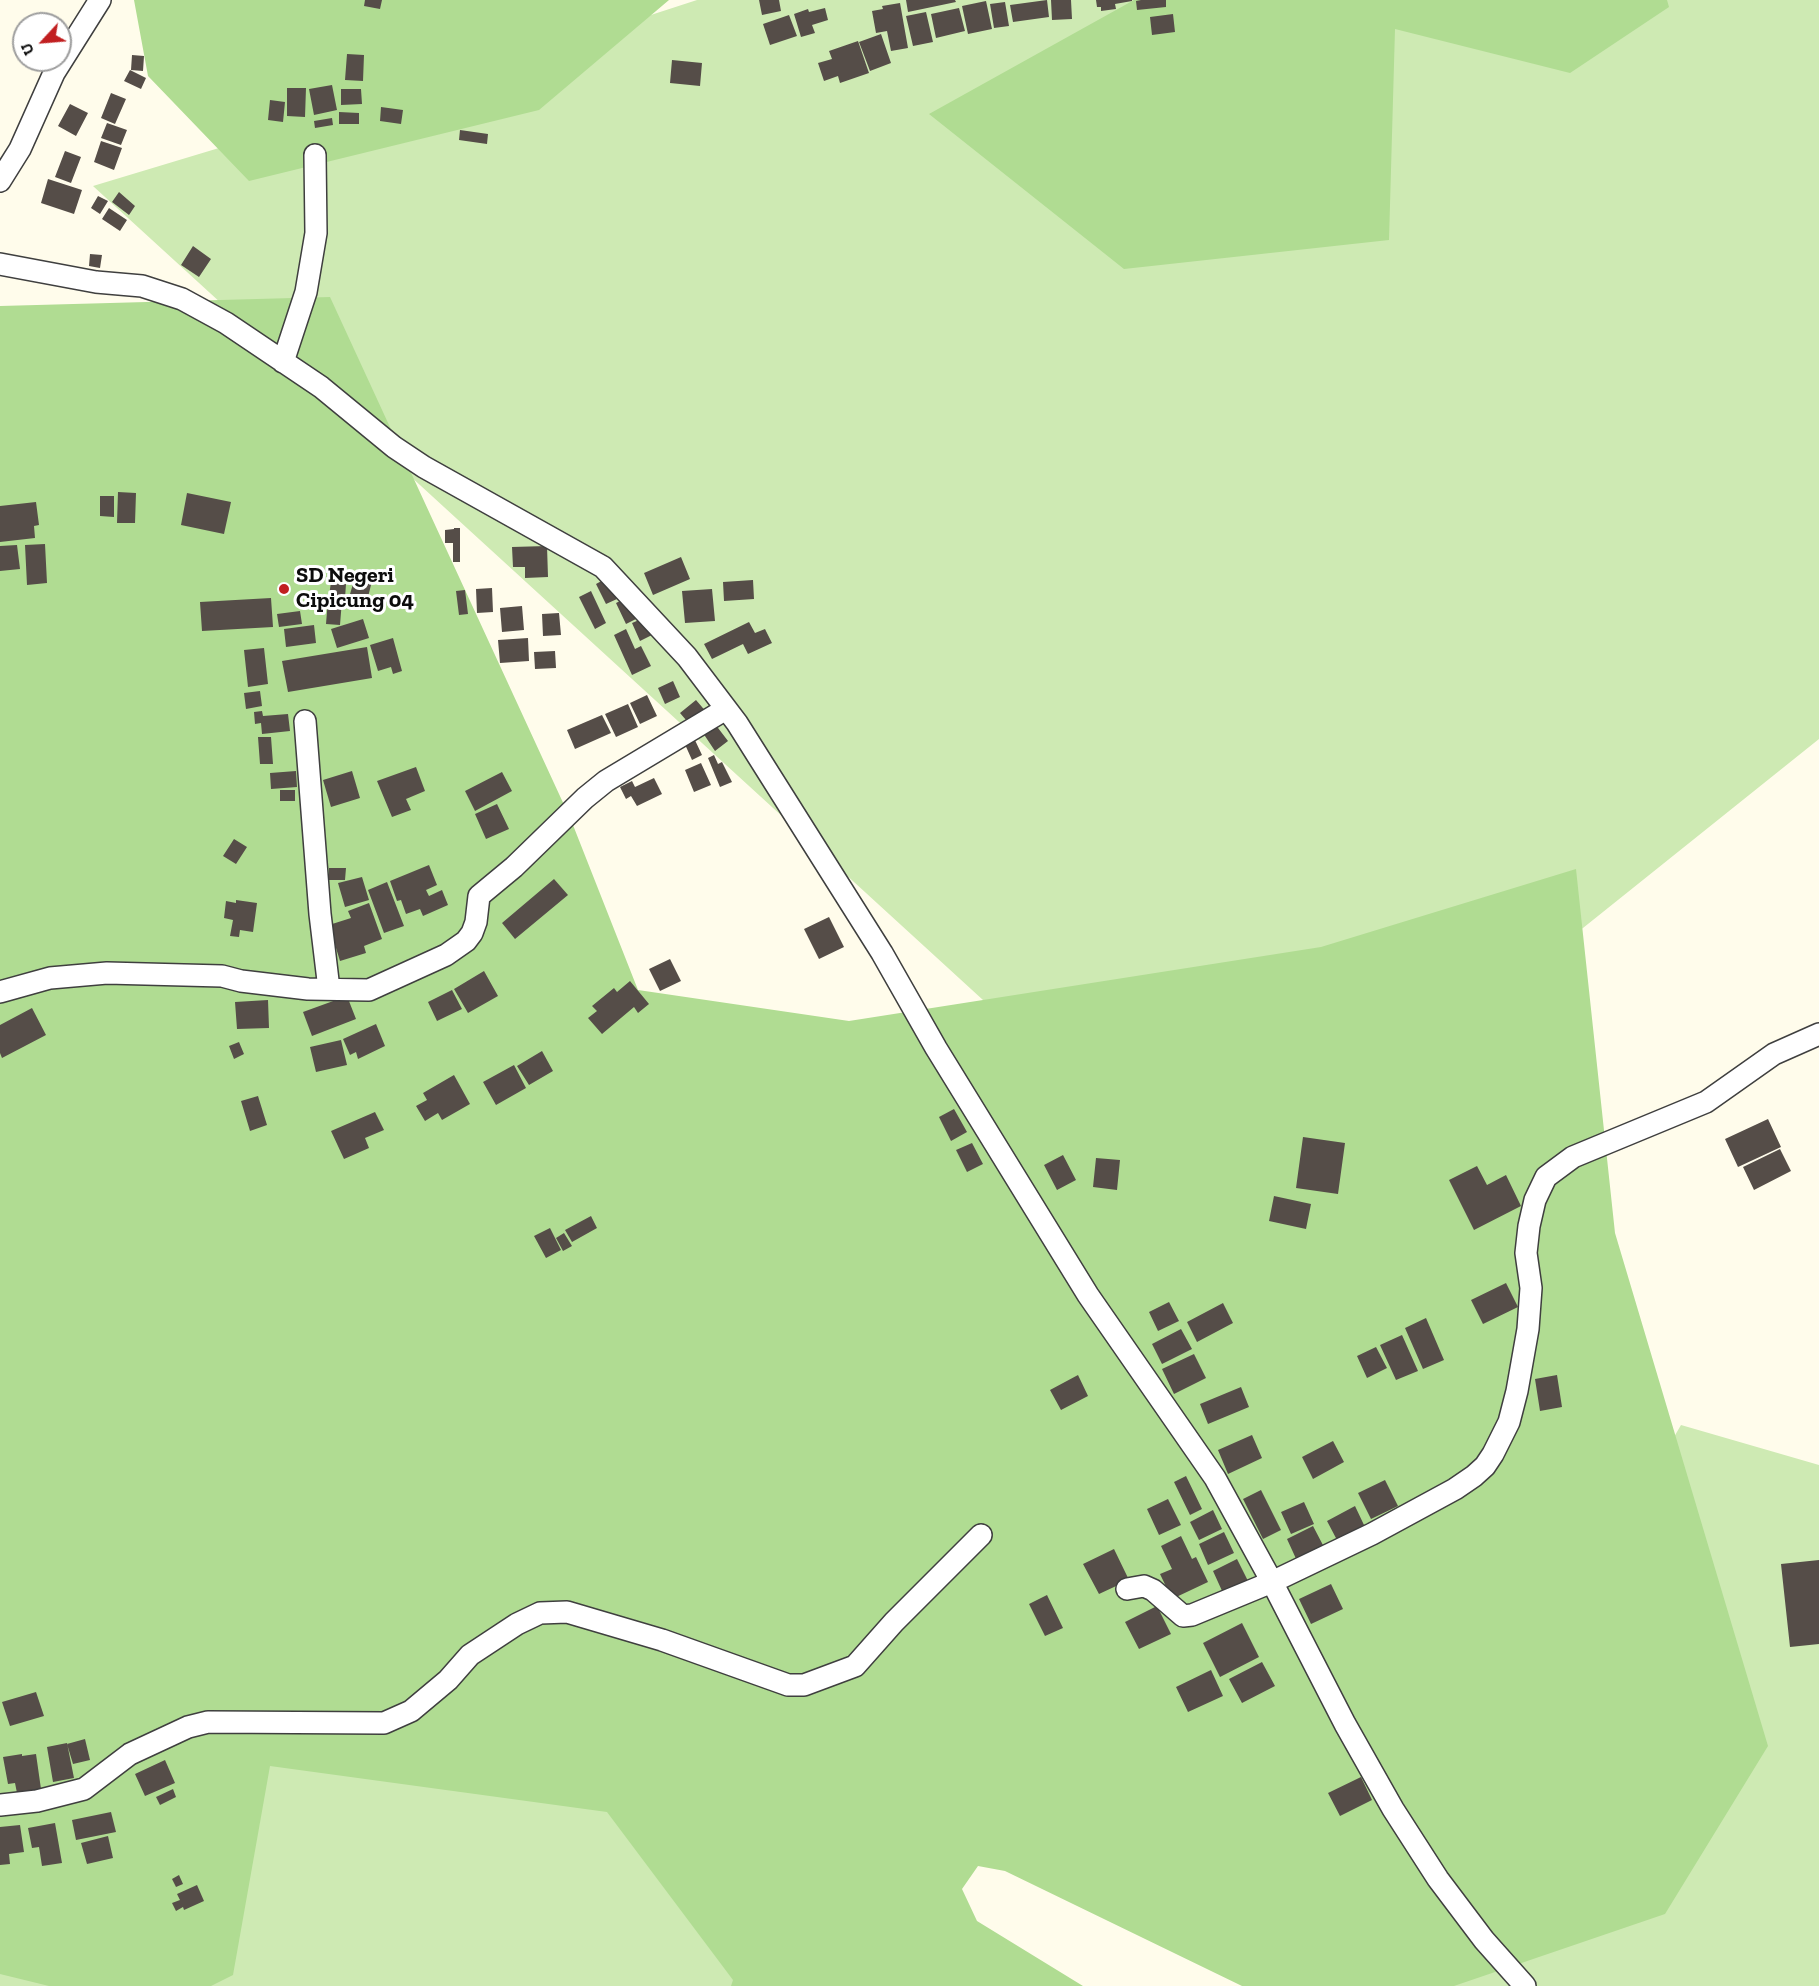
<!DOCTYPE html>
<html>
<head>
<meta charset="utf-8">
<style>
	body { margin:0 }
	#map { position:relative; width:1819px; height:1986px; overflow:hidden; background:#fffceb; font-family:"Zilla Slab",serif }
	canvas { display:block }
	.north { position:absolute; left:12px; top:12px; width:60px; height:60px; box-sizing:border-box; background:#fff; border:2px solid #9e9e9e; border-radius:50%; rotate:244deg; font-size:16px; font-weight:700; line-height:24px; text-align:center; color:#0c0c0c }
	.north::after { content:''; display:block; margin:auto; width:21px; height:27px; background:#c11f20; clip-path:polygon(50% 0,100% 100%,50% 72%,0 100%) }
</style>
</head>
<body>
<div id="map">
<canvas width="1819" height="1986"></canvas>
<div class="north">U</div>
</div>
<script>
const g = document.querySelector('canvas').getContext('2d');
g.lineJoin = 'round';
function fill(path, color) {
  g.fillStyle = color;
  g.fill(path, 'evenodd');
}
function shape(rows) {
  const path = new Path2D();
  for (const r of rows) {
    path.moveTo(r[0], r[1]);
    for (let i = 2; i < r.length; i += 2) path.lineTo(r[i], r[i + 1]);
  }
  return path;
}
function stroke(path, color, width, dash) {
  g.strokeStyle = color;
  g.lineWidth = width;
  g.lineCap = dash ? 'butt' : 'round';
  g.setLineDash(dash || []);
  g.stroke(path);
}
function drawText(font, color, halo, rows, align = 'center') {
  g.font = font + ' "Zilla Slab",serif';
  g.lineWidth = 6;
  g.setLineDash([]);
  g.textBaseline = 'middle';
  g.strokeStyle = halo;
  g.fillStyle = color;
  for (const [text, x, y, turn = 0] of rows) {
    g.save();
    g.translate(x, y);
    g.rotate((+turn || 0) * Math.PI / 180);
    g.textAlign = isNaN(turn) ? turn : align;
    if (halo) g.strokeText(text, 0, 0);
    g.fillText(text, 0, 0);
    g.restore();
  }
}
const green = shape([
	[697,0,1819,0,1819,739,1573,936,1065,1075,93,186,534,53],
	[1681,1425,1819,1465,1819,1986,1317,1986,1365,1968],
	[310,1683,757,1875,758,1986,0,1986,0,1901]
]);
const forest = shape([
	[134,0,669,0,539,110,249,181,148,76],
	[1134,0,1667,0,1669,7,1570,73,1395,29,1389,240,1124,269,929,114],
	[330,297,571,820,638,990,849,1021,1321,947,1576,869,1615,1233,1768,1746,1665,1914,1454,1986,1242,1986,1005,1871,978,1866,962,1889,977,1921,1083,1986,731,1986,733,1980,607,1812,270,1766,233,1975,211,1986,49,1986,0,1974,0,306]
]);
const building = shape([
	[365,0,382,0,380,9,364,6],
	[759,0,779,0,781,11,762,15],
	[906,0,955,0,956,2,908,12],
	[1047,0,1049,17,1013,22,1010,5],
	[1051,0,1071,0,1072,19,1052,20],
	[1096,0,1132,0,1132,1,1115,4,1116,9,1101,11,1101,7,1097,7],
	[1141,0,1166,0,1166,7,1137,10,1136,1],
	[986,1,992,29,968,34,962,6],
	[1005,2,1009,26,994,28,990,4],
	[900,3,908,48,891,51,887,31,876,33,872,11,883,9,882,6],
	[825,8,828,20,812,25,815,33,801,37,794,14,808,9,809,12],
	[959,8,965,31,936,38,931,14],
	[926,12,933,42,913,46,906,16],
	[1173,14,1175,32,1152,35,1150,17],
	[789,15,797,36,770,45,763,24],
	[881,34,891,63,870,71,859,42],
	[858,41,869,73,840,83,838,76,824,81,818,63,832,59,829,51],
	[347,54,364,55,363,81,345,80],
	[132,55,144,56,143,71,131,70],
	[672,60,702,63,700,86,670,83],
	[130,70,146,78,141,89,124,81],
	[332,85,337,110,314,115,309,89],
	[287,88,306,88,305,117,287,116],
	[341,89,361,89,362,104,341,105],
	[111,93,126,99,115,124,101,118],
	[270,100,285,102,283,122,268,120],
	[70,104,88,113,76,136,58,126],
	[381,107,403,110,401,124,380,121],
	[339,112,359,113,359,124,339,124],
	[332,118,333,125,315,128,314,121],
	[107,123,127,130,121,145,101,138],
	[460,130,488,134,487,144,459,140],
	[101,141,122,148,114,170,94,162],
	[65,151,81,157,71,183,55,177],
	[48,179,82,190,74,214,41,203],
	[119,192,135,206,129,215,112,202],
	[98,196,108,201,100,214,91,208],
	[109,208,127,220,120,231,102,219],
	[193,246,211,259,199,277,181,265],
	[90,254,102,255,100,268,89,266],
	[118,492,136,493,135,523,117,523],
	[187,493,231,502,224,534,181,525],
	[100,496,114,496,114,517,100,516],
	[36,502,39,525,34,526,35,538,0,542,0,506],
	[454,528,460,528,460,562,453,562,453,543,445,543,445,530,454,529],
	[45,544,47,583,27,585,25,545],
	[17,545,20,569,0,571,0,546],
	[547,546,548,577,525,578,525,567,513,567,512,547],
	[681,557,690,579,653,595,644,573],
	[355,577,372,581,366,605,348,601],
	[607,578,617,599,606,604,596,584],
	[753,580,754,599,724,601,723,582],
	[331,582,346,584,345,598,329,596],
	[492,588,493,612,477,613,476,589],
	[712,589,715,621,685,623,682,591],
	[465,590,468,614,459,615,456,591],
	[591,591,606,623,595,629,579,597],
	[628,597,638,618,626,624,616,603],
	[271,598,273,627,202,631,200,602],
	[328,599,342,600,340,625,326,624],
	[522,606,524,630,502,632,500,608],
	[300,611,302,624,279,627,277,614],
	[559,613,561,635,543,636,542,614],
	[646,617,654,634,640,641,632,623],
	[363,619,369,638,337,648,331,629],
	[749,622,755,633,765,629,772,643,748,654,743,644,712,659,704,644],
	[314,625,316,643,286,647,284,629],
	[626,629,635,649,641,646,651,666,632,675,614,635],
	[393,638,402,671,393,674,391,667,378,671,370,645],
	[528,638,529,661,500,663,498,640],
	[367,647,372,678,288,692,282,661],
	[264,648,268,684,248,687,244,650],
	[555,651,556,668,535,669,534,652],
	[673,681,680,697,665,704,658,688],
	[260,691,262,706,246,709,244,693],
	[647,695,657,716,640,724,630,703],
	[696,700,708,714,692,727,680,713],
	[628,704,638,727,616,737,605,714],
	[262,711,263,716,288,714,290,731,262,734,261,723,255,724,254,712],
	[602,715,611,733,575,749,567,730],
	[715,724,728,741,715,751,703,733],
	[693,736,702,755,692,760,683,740],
	[258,737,271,737,273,764,260,764],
	[714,755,718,764,722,762,732,782,720,787,708,758],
	[701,763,711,785,694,792,685,770],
	[416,767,425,791,406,799,411,810,392,817,377,781],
	[296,771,297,787,271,789,270,773],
	[352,771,360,798,331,807,323,780],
	[502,772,512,791,475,811,465,791],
	[654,778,662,794,637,806,631,796,626,799,620,787,632,781,635,787],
	[280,790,295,790,295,801,280,801],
	[497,804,509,829,486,839,475,814],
	[234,839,247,847,236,864,223,856],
	[429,865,437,885,426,890,429,896,442,890,448,905,423,916,420,909,406,914,401,900,397,901,390,881],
	[329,868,346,868,345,880,329,880],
	[362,877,369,900,345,907,338,883],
	[554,879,568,895,515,939,502,923],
	[387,882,404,926,384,933,368,890],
	[236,900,257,903,253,932,240,930,239,937,230,936,233,920,224,918,226,901,236,903],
	[369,903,382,939,364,946,366,953,340,961,329,925,351,918,348,911],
	[829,917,844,947,819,959,804,929],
	[670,959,681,981,660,991,649,969],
	[484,971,498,996,468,1013,454,989],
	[630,981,649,1004,638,1013,634,1007,602,1034,588,1018,597,1011,592,1006,614,988,617,992],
	[452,990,462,1009,437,1021,428,1002],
	[347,996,356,1019,312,1036,303,1012],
	[268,1000,269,1028,237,1029,235,1002],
	[32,1008,46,1035,2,1058,0,1053,0,1025],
	[376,1024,385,1046,358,1059,356,1052,350,1055,343,1039],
	[341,1040,347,1065,316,1072,310,1047],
	[239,1042,244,1054,234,1059,229,1046],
	[542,1051,553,1071,529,1085,517,1066],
	[514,1065,526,1088,496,1105,483,1082],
	[454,1075,470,1104,442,1120,438,1113,425,1121,416,1106,427,1100,423,1093],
	[258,1096,267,1125,250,1131,241,1101],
	[954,1109,967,1132,951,1141,939,1117],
	[375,1112,384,1130,365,1138,369,1148,344,1159,331,1131],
	[1768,1119,1781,1147,1738,1167,1725,1139],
	[1303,1137,1345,1143,1338,1194,1296,1188],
	[972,1143,983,1164,967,1172,956,1150],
	[1780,1149,1791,1171,1754,1190,1743,1167],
	[1063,1155,1076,1180,1057,1190,1044,1165],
	[1096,1158,1120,1160,1117,1190,1093,1187],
	[1477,1166,1487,1185,1506,1175,1521,1206,1474,1230,1449,1180],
	[1274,1196,1311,1204,1306,1229,1269,1221],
	[591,1216,597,1228,572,1242,565,1230],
	[550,1228,561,1250,546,1258,534,1236],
	[564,1233,572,1246,563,1251,556,1238],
	[1506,1283,1518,1307,1483,1324,1471,1300],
	[1169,1302,1179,1321,1158,1331,1149,1312],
	[1223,1303,1233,1323,1197,1342,1187,1322],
	[1426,1318,1444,1360,1423,1369,1405,1328],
	[1181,1329,1192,1349,1162,1364,1152,1344],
	[1402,1335,1418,1371,1396,1380,1380,1345],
	[1376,1347,1387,1368,1367,1378,1357,1356],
	[1194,1354,1206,1378,1174,1394,1162,1369],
	[1078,1375,1088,1396,1061,1410,1050,1390],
	[1557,1375,1562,1407,1540,1411,1535,1379],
	[1241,1387,1249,1407,1208,1424,1200,1404],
	[1252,1435,1262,1458,1228,1474,1218,1450],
	[1333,1441,1344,1462,1313,1479,1302,1457],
	[1186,1476,1202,1509,1190,1515,1174,1482],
	[1385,1480,1398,1506,1371,1519,1358,1493],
	[1261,1490,1281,1530,1263,1539,1243,1499],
	[1168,1499,1181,1525,1159,1535,1147,1509],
	[1304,1502,1314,1524,1291,1534,1281,1512],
	[1355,1506,1364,1525,1337,1540,1327,1521],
	[1213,1510,1222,1529,1199,1540,1190,1522],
	[1313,1526,1325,1549,1298,1563,1287,1539],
	[1224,1532,1234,1553,1208,1565,1199,1544],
	[1181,1536,1192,1559,1196,1557,1208,1582,1172,1599,1160,1574,1172,1569,1161,1546],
	[1114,1549,1129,1580,1099,1594,1083,1564],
	[1237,1559,1248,1581,1223,1593,1213,1571],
	[1819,1560,1819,1644,1790,1647,1781,1564],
	[1331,1584,1343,1609,1311,1624,1299,1599],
	[1047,1595,1063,1628,1045,1636,1029,1604],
	[1157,1606,1171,1634,1139,1649,1125,1622],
	[1242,1623,1259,1657,1220,1677,1203,1643],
	[1262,1662,1275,1686,1242,1703,1229,1679],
	[1211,1670,1223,1696,1188,1712,1176,1687],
	[36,1692,44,1716,10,1726,2,1702],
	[85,1739,90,1760,73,1764,67,1744],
	[67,1743,74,1778,53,1782,47,1747],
	[22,1754,22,1756,36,1754,41,1789,17,1793,15,1783,8,1784,3,1757],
	[165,1760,175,1783,145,1796,135,1774],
	[1361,1777,1372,1800,1340,1816,1328,1793],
	[173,1789,176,1797,160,1805,156,1797],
	[111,1812,116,1832,76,1840,72,1820],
	[55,1823,62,1863,42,1866,39,1847,32,1848,28,1828],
	[20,1825,24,1852,9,1854,10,1864,0,1865,0,1827],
	[108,1836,113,1858,87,1864,81,1843],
	[179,1875,183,1884,176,1887,172,1879],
	[197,1885,204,1901,184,1910,183,1907,176,1911,172,1903,180,1900,177,1894]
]);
const minor = shape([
	[0,181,20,149,54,73,100,0],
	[0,264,96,282,142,286,182,299,226,323,321,387,394,447,424,467,603,567,687,657,737,723,829,869,882,953,936,1048,1088,1295,1215,1478,1272,1582,1345,1724,1393,1809,1438,1879,1484,1940,1525,1986],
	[283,362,306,292,316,233,315,155],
	[305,721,320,914,329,989],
	[0,992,50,978,107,973,222,976,241,981,308,989,369,990,446,955,466,941,472,933,476,922,479,896,514,867,585,798,606,781,726,709],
	[1127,1589,1144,1586,1153,1590,1183,1616,1192,1615,1272,1582,1372,1534,1455,1489,1474,1476,1485,1466,1493,1454,1509,1422,1517,1391,1528,1329,1531,1288,1526,1253,1529,1226,1535,1200,1546,1177,1573,1157,1706,1102,1774,1054,1819,1034],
	[0,1805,37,1801,84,1789,130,1754,188,1727,208,1722,384,1723,411,1711,448,1680,470,1655,517,1624,540,1613,567,1612,662,1640,788,1685,804,1685,855,1666,894,1622,981,1535]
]);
const markers = [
	[284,589,6,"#c11f20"]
];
const poiNames = [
	["SD Negeri",296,576],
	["Cipicung 04",296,601]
];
fill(green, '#ceeab3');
fill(forest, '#b0dc92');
fill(building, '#554d48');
stroke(minor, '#3f3f3f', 24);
stroke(minor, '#fff', 21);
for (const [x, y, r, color] of markers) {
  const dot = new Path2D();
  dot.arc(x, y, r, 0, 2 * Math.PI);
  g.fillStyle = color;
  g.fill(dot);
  stroke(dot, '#fff', 2);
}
drawText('bold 22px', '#0c0c0c', '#fff', poiNames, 'left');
</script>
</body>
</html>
